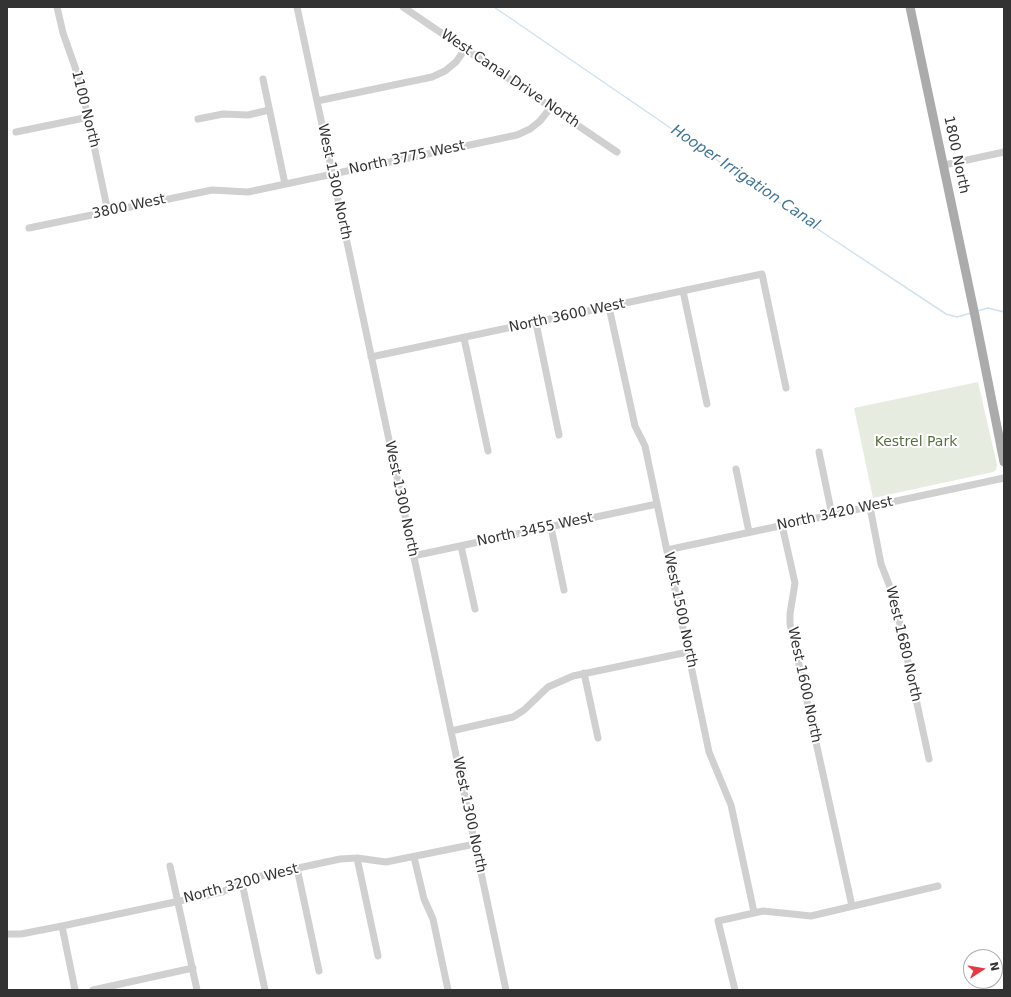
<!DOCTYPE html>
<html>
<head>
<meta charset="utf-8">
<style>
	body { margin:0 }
	#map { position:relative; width:1011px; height:997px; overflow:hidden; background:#fff; font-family:"DejaVu Sans",sans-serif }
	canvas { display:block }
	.frame { position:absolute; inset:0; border:8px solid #333; pointer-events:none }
	.north { position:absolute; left:963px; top:949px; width:40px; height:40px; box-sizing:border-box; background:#fff; border:1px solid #adadad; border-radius:50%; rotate:78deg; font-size:11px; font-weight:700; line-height:16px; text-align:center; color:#333 }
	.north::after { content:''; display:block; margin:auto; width:14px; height:18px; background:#e63946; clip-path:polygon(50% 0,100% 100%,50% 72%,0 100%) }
</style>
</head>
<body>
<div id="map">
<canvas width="1011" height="997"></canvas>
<div class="frame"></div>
<div class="north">N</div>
</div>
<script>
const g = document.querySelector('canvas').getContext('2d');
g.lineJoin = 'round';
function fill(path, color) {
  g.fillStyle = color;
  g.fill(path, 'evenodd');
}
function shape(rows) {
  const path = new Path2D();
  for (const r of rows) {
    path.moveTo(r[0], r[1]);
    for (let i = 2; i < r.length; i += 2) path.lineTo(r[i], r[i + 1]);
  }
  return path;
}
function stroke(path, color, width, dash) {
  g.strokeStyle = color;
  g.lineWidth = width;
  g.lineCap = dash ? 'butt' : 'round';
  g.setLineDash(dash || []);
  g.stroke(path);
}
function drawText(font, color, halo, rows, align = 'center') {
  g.font = font + ' "DejaVu Sans",sans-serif';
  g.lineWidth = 4;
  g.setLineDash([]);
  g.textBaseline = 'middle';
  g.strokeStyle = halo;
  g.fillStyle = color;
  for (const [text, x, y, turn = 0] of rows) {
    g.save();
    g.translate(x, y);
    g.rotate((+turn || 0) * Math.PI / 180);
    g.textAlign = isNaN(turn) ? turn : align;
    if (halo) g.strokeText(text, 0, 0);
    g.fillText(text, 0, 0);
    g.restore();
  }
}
const green = shape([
	[978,382,997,465,996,470,993,472,873,498,854,408]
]);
const stream = shape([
	[494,7,828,236,946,314,957,317,971,313],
	[977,311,988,308,1004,312]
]);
const minor = shape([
	[57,7,63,33,81,84,108,212],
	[297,7,506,990],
	[403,7,617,152],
	[263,79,285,184],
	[317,101,432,77,445,71,456,62,465,49],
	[198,119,223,114,248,115,269,110],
	[16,132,89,117],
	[944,165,1004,152],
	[29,228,212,190,248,192,517,135,530,129,540,121,551,107],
	[683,291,707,404],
	[609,307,635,426,645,446,709,752,731,805,754,912],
	[536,323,559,435],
	[464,338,488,451],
	[371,357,762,274,786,388],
	[819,452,832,515],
	[736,469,749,532],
	[870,507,881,564,894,597,929,759],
	[782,525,795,583,790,614,790,624,852,906],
	[551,527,564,590],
	[461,546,475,609],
	[667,550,1004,478],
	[413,556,657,504],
	[584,673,598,738],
	[451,731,513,717,524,710,548,687,573,676,688,652],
	[414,857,424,899,433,919,448,990],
	[357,858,378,956],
	[170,866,197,990],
	[297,868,319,971],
	[242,883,265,990],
	[62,926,75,990],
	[7,934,21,934,62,926,222,892,252,878,340,859,357,858,386,862,475,844],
	[93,990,193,968],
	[735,990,718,921,763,911,811,916,938,886]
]);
const major = shape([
	[910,7,975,316,1004,462]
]);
const streetNames = [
	["West Canal Drive North",510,79,34],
	["1100 North",85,109,76],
	["1800 North",956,155,78],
	["North 3775 West",407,158,-12],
	["West 1300 North",334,182,78],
	["3800 West",129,207,-12],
	["North 3600 West",567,316,-12],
	["West 1300 North",401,499,78],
	["North 3420 West",835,514,-12],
	["North 3455 West",535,530,-12],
	["West 1500 North",680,610,78],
	["West 1680 North",903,644,77],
	["West 1600 North",804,685,78],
	["West 1300 North",469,815,78],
	["North 3200 West",241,884,-15]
];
const parkNames = [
	["Kestrel Park",916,442]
];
const waterNames = [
	["Hooper Irrigation Canal",745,178,34]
];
fill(green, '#e6ecdf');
stroke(stream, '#cfe2ee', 1.5);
stroke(minor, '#d0d0d0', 7);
stroke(major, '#ababab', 9);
drawText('14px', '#333', '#fff', streetNames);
drawText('14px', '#56703f', '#fff', parkNames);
drawText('italic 15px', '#3f7597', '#fff', waterNames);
</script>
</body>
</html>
